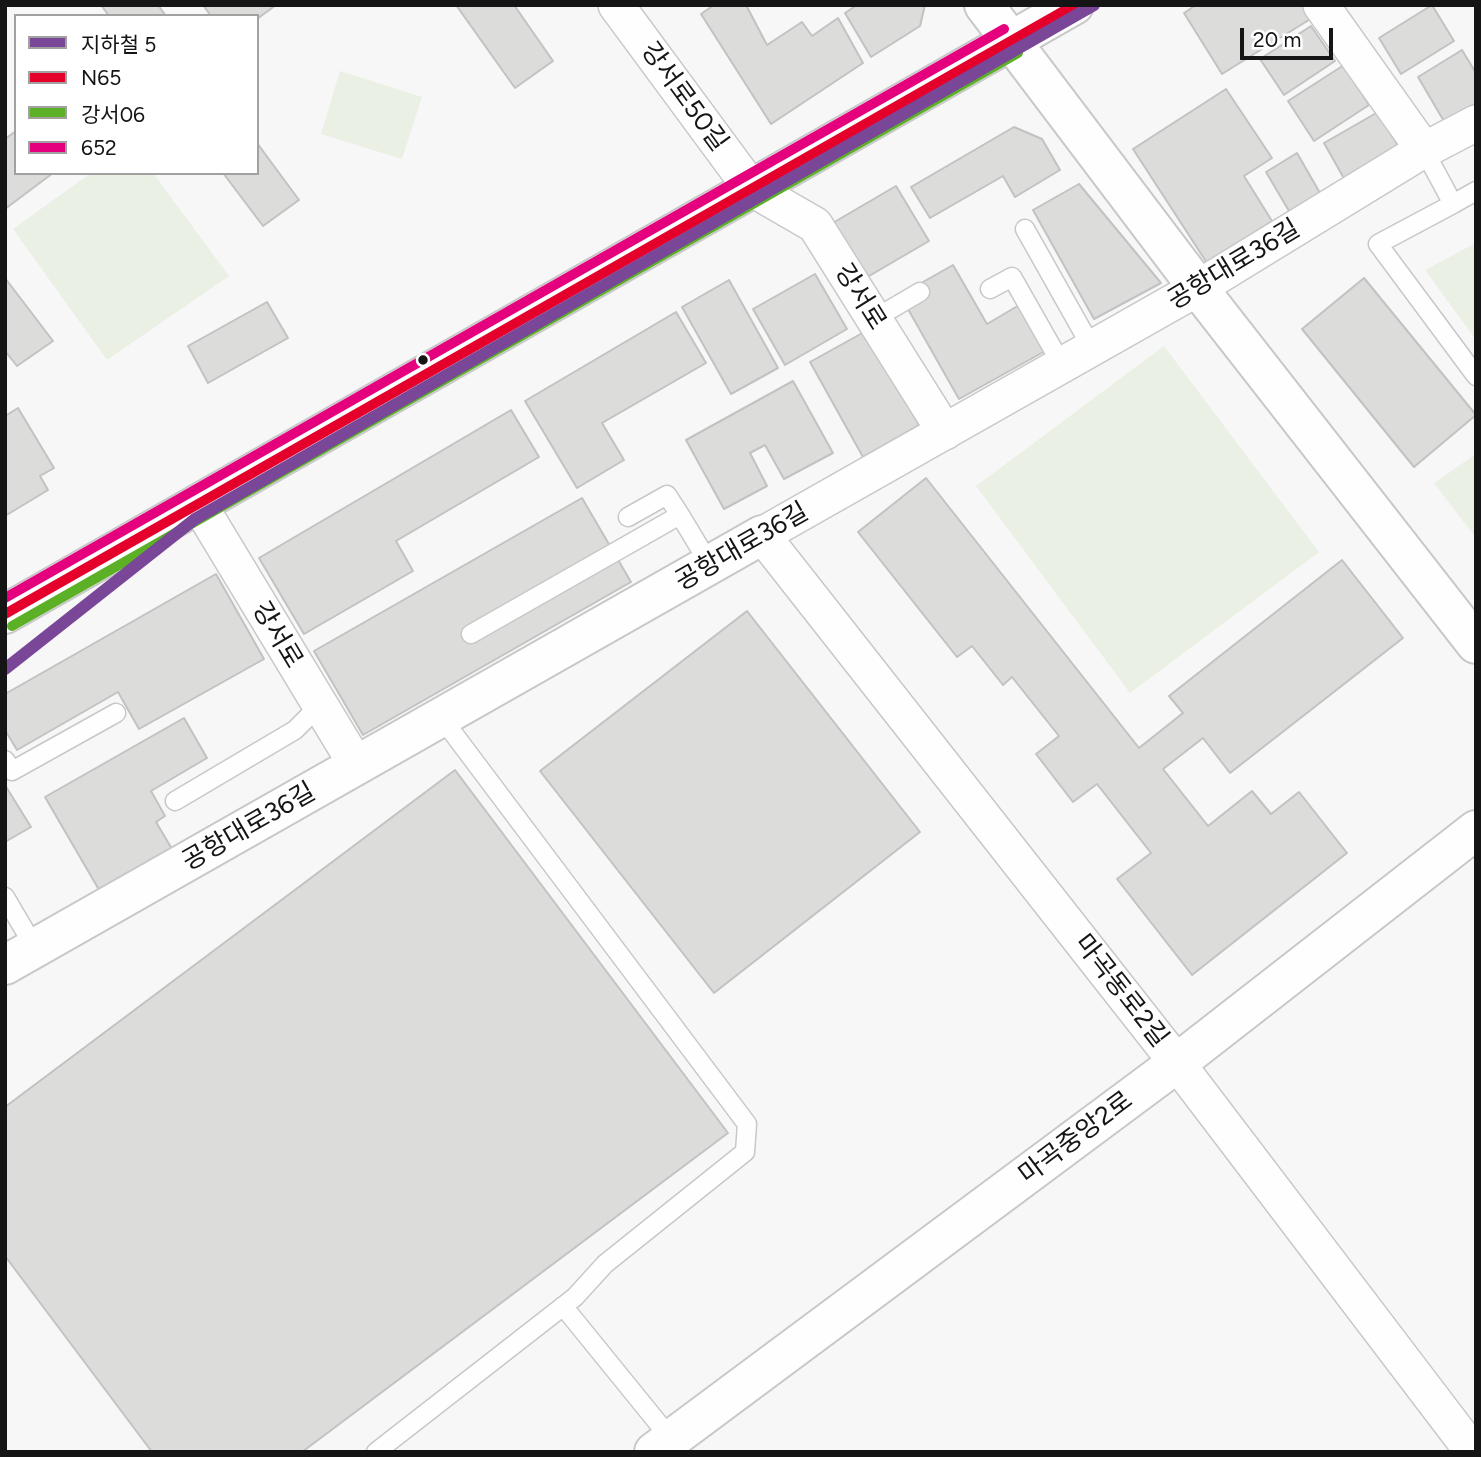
<!DOCTYPE html>
<html>
<head>
<meta charset="utf-8">
<style>
	body { margin:0 }
	#map { position:relative; width:1481px; height:1457px; overflow:hidden; background:#f7f7f8; font-family:Figtree,"Noto Sans KR",sans-serif }
	canvas { display:block }
	.frame { position:absolute; inset:0; border:7px solid #151516; pointer-events:none }
	.legend { position:absolute; left:14px; top:14px; width:245px; height:161px; box-sizing:border-box; background:#fff; border:2px solid #a1a1a2; margin:0; padding:9px 12px; list-style:none; font-size:21px; color:#151516 }
	.legend li { display:flex; align-items:center; gap:14px; height:35px }
	.legend b { width:35px; border:2px solid #a1a1a2 }
	.scale { position:absolute; left:1240px; top:28px; width:93px; height:32px; box-sizing:border-box; border:4px solid #151516; border-top:0; padding-left:9px; font-size:21px; line-height:24px; white-space:nowrap; color:#151516; -webkit-text-stroke:5px #fff; paint-order:stroke }
</style>
</head>
<body>
<div id="map">
<canvas width="1481" height="1457"></canvas>
<div class="frame"></div>
<ul class="legend">
<li><b style="height:9px;background:#794698"></b>지하철 5</li>
<li><b style="height:9px;background:#e4002b"></b>N65</li>
<li><b style="height:9px;background:#5bb025"></b>강서06</li>
<li><b style="height:9px;background:#e5007d"></b>652</li>
</ul>
<div class="scale">20 m</div>
</div>
<script>
const g = document.querySelector('canvas').getContext('2d');
g.lineJoin = 'round';
function fill(path, color) {
  g.fillStyle = color;
  g.fill(path, 'evenodd');
}
function shape(rows) {
  const path = new Path2D();
  for (const r of rows) {
    path.moveTo(r[0], r[1]);
    for (let i = 2; i < r.length; i += 2) path.lineTo(r[i], r[i + 1]);
  }
  return path;
}
function stroke(path, color, width, dash) {
  g.strokeStyle = color;
  g.lineWidth = width;
  g.lineCap = dash ? 'butt' : 'round';
  g.setLineDash(dash || []);
  g.stroke(path);
}
function drawText(font, color, halo, rows, align = 'center') {
  g.font = font + ' Figtree,"Noto Sans KR",sans-serif';
  g.lineWidth = 5;
  g.setLineDash([]);
  g.textBaseline = 'middle';
  g.strokeStyle = halo;
  g.fillStyle = color;
  for (const [text, x, y, turn = 0] of rows) {
    g.save();
    g.translate(x, y);
    g.rotate((+turn || 0) * Math.PI / 180);
    g.textAlign = isNaN(turn) ? turn : align;
    if (halo) g.strokeText(text, 0, 0);
    g.fillText(text, 0, 0);
    g.restore();
  }
}
const green = shape([
	[340,71,422,97,402,159,321,134],
	[91,173,153,173,229,276,107,360,13,229],
	[1476,243,1476,340,1425,270],
	[1164,346,1319,552,1130,693,976,486],
	[1476,454,1476,538,1434,483]
]);
const building = shape([
	[101,5,158,5,166,16,109,16,101,5],
	[203,5,276,5,257,19,257,16,211,16,203,5],
	[456,5,514,5,553,61,515,88,456,5],
	[714,5,746,5,767,45,802,22,812,36,838,18,863,63,771,124,701,14,714,5],
	[857,5,925,5,920,26,871,57,845,13,857,5],
	[1196,5,1304,5,1312,18,1222,74,1184,13,1196,5],
	[1432,5,1454,41,1401,74,1379,38,1432,5],
	[1311,26,1335,61,1284,95,1260,59,1311,26],
	[1462,50,1476,73,1476,104,1445,123,1418,77,1462,50],
	[1344,65,1369,105,1314,141,1288,101,1344,65],
	[1226,89,1272,158,1244,176,1272,221,1207,263,1133,149,1226,89],
	[1378,112,1401,151,1346,182,1324,143,1378,112],
	[1014,127,1042,139,1060,170,1015,197,1003,176,930,218,911,187,1014,127],
	[16,131,16,173,53,173,5,209,5,139,16,131],
	[257,143,299,200,263,226,223,173,257,173,257,143],
	[1297,153,1320,193,1289,211,1266,172,1297,153],
	[1079,184,1161,283,1094,319,1033,210,1079,184],
	[896,186,929,241,864,279,831,224,896,186],
	[953,265,987,324,1021,304,1047,350,959,399,900,295,953,265],
	[815,274,847,329,785,365,753,309,815,274],
	[5,278,53,341,17,366,5,351,5,278],
	[1364,278,1476,415,1414,467,1302,329,1364,278],
	[729,280,778,368,731,394,682,307,729,280],
	[267,302,288,338,208,383,188,346,267,302],
	[676,312,706,363,602,423,624,460,577,488,525,401,676,312],
	[866,331,919,425,863,457,810,362,866,331],
	[793,381,833,453,784,479,765,445,750,453,767,486,724,509,686,440,793,381],
	[18,408,54,468,40,476,48,490,5,516,5,416,18,408],
	[511,410,539,457,396,541,413,571,304,634,259,558,511,410],
	[926,478,1139,748,1183,713,1169,696,1342,560,1403,638,1230,773,1203,738,1163,769,1208,826,1252,791,1271,814,1299,792,1347,853,1192,975,1117,879,1151,853,1097,784,1073,802,1036,754,1059,736,1012,677,1003,685,972,646,957,657,858,532,926,478],
	[582,498,631,582,363,735,314,651,582,498],
	[216,574,264,659,139,729,118,692,17,750,5,730,5,694,216,574],
	[747,611,920,832,714,993,540,771,747,611],
	[184,718,207,758,151,791,165,816,156,822,175,854,102,895,45,797,184,718],
	[455,770,728,1133,302,1452,152,1452,5,1256,5,1107,455,770],
	[5,785,31,827,5,842,5,785]
]);
const lane = shape([
	[1424,150,1453,204,1476,191],
	[1453,204,1378,244,1476,376],
	[1025,229,1092,348],
	[990,289,1012,277,1062,365],
	[874,319,920,292],
	[628,517,667,495,680,515],
	[471,634,680,515,710,565],
	[5,760,12,771,116,713],
	[175,801,295,730,320,705],
	[5,897,35,948],
	[563,1306,671,1439],
	[376,1452,575,1297,605,1264,745,1152,747,1124,441,717]
]);
const street = shape([
	[616,5,751,188,815,225,945,432],
	[1321,5,1424,150],
	[198,503,357,766],
	[1473,1452,1177,1063,762,535,1198,288,1415,155,1476,123]
]);
const secondary = shape([
	[984,5,1198,288,1476,644],
	[5,614,1074,5],
	[5,965,762,535],
	[654,1452,1177,1063,1476,830]
]);
const bus1 = shape([
	[5,614,1074,5]
]);
const bus2 = shape([
	[12,626,1018,53]
]);
const bus3 = shape([
	[5,598,1004,29]
]);
const metro1 = shape([
	[5,669,195,519,1094,5]
]);
const markers = [
	[423,360,6,"#151516"]
];
const streetNames = [
	["강서로50길",684,97,54],
	["공항대로36길",1234,265,-31],
	["강서로",860,297,58],
	["공항대로36길",742,547,-30],
	["강서로",277,635,59],
	["공항대로36길",249,827,-30],
	["마곡동로2길",1121,991,52],
	["마곡중앙2로",1076,1138,-37]
];
fill(green, '#eaf0e3');
fill(building, '#dcdcdb');
stroke(building, '#c2c2c2', 2);
stroke(lane, '#c8c8c9', 21);
stroke(street, '#c8c8c9', 38);
stroke(secondary, '#c8c8c9', 42);
stroke(lane, '#fefefe', 18);
stroke(street, '#fefefe', 35);
stroke(secondary, '#fefefe', 38);
stroke(bus1, '#e4002b', 10);
stroke(bus2, '#5bb025', 10);
stroke(bus3, '#e5007d', 10);
stroke(metro1, '#794698', 12);
for (const [x, y, r, color] of markers) {
  const dot = new Path2D();
  dot.arc(x, y, r, 0, 2 * Math.PI);
  g.fillStyle = color;
  g.fill(dot);
  stroke(dot, '#fff', 2.5);
}
drawText('26px', '#151516', '#fff', streetNames);
</script>
</body>
</html>
